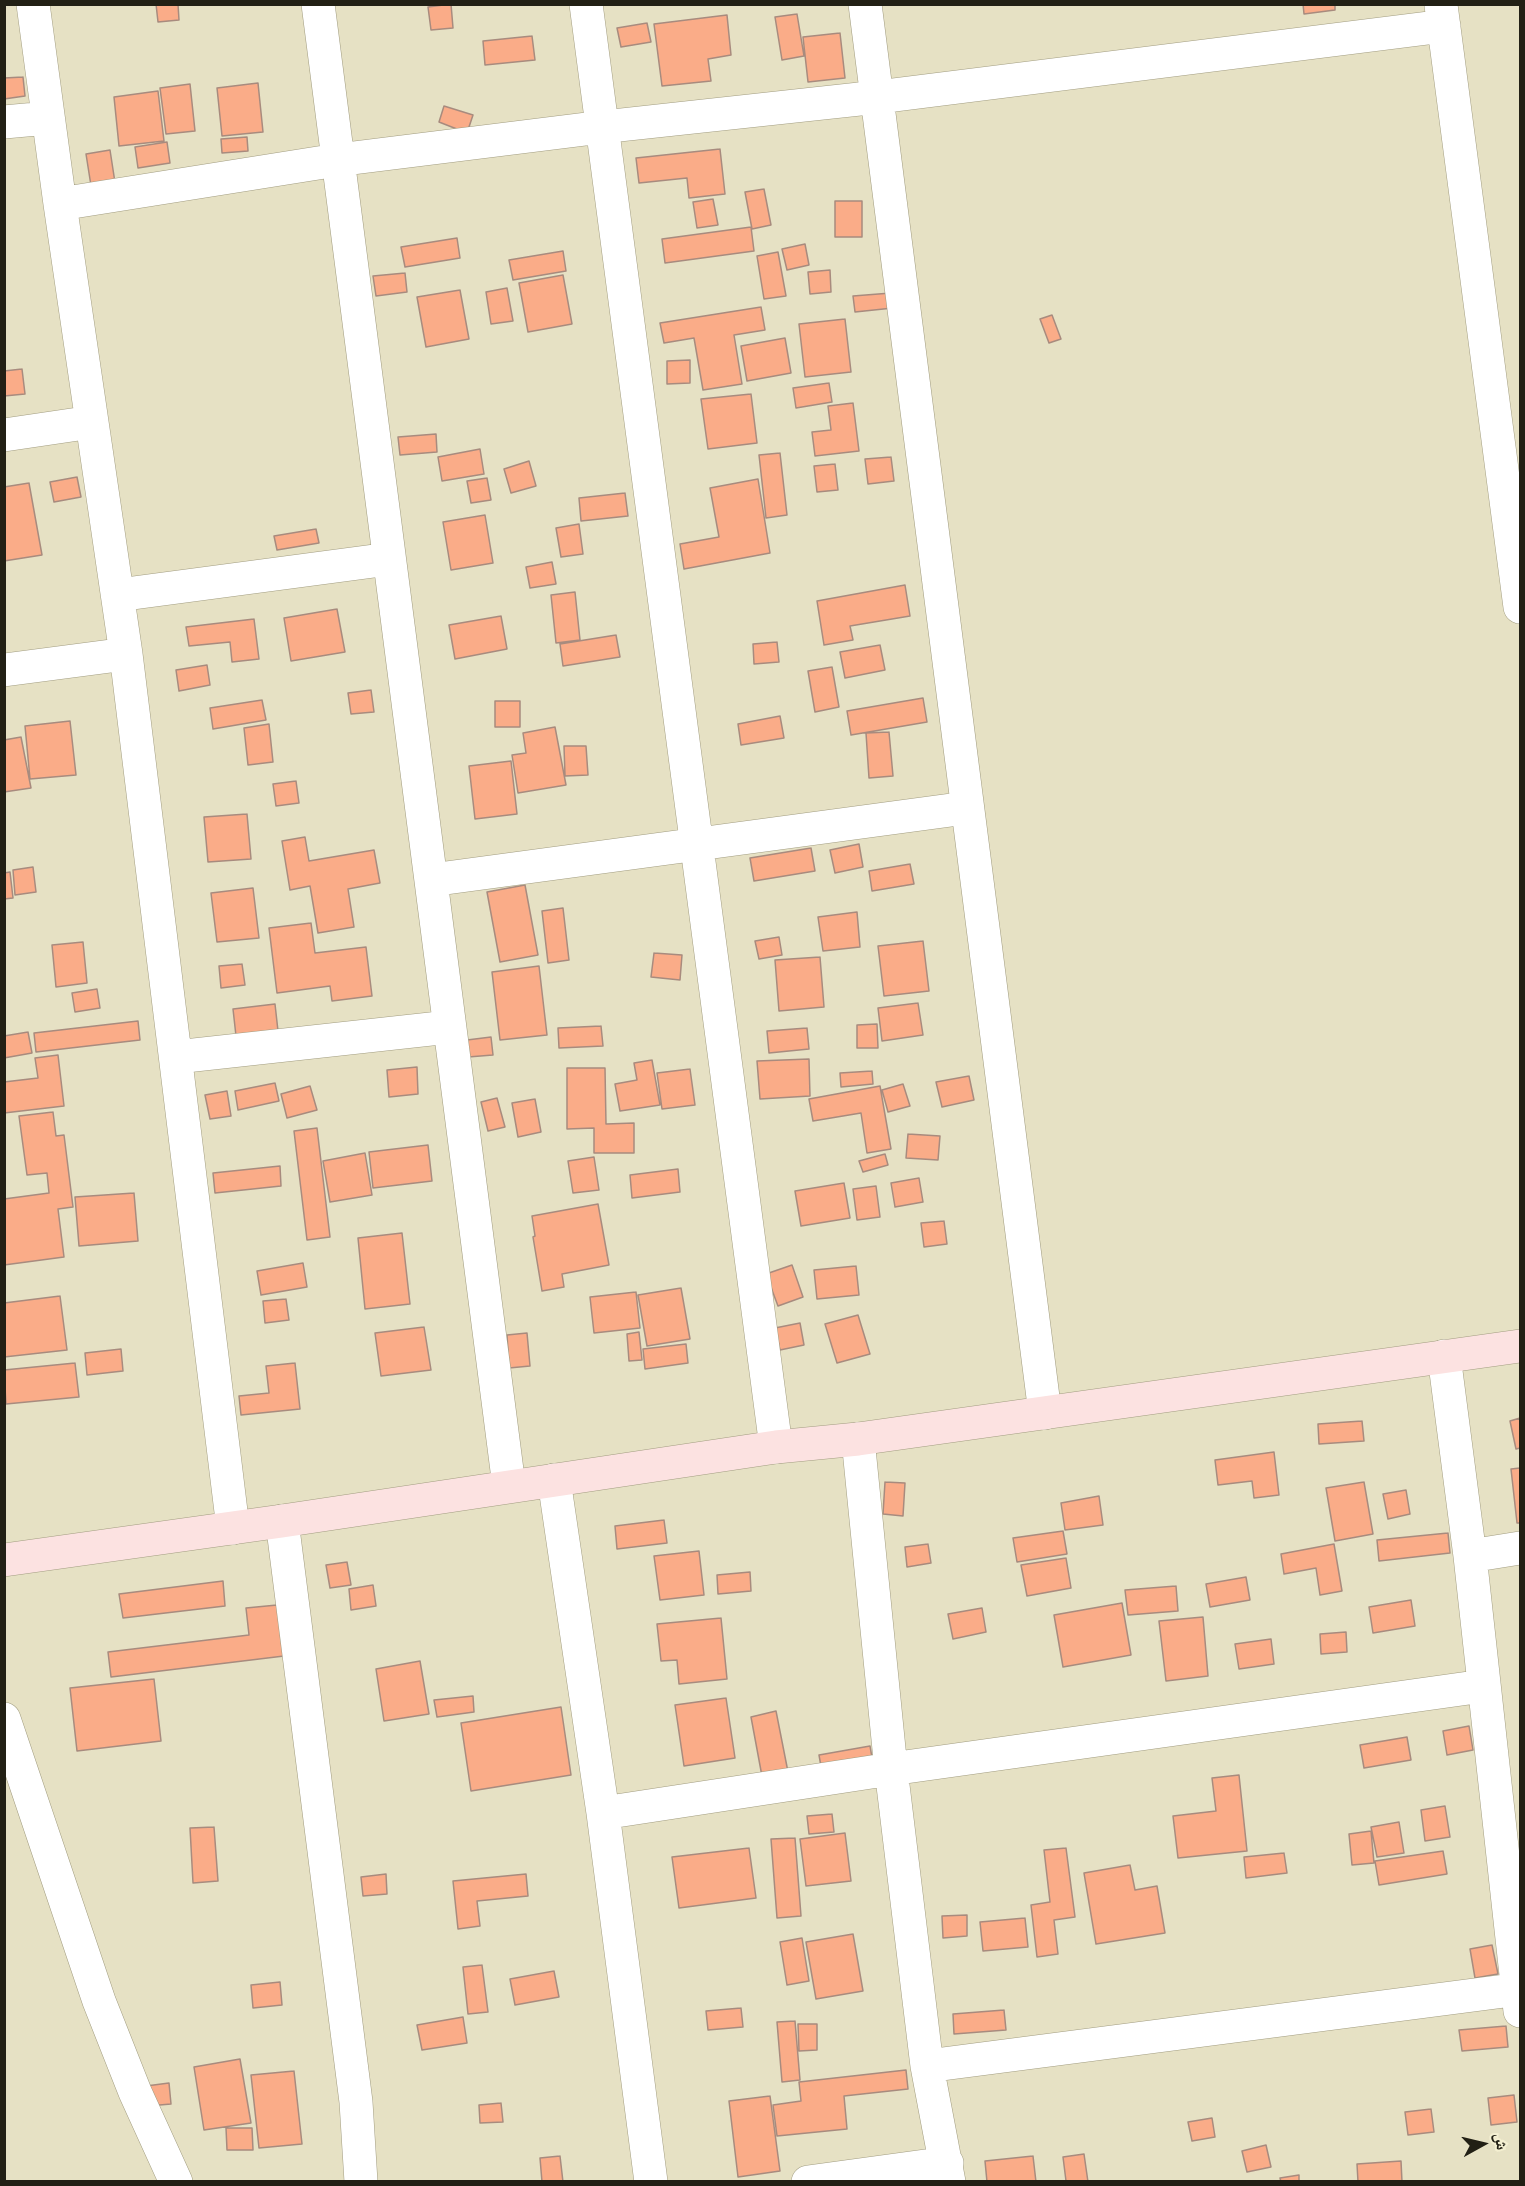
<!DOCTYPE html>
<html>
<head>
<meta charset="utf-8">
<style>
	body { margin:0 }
	#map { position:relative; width:1525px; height:2186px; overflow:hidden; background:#e6e1c4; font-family:"Space Grotesk","Noto Naskh Arabic",sans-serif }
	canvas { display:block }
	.frame { position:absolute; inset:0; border:6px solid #222015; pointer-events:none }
	.north { position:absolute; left:1453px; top:2114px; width:60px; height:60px; -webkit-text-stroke:4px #f4efd1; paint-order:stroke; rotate:82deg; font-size:16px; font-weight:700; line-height:24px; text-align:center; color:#222015 }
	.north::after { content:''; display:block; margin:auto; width:21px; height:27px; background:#222015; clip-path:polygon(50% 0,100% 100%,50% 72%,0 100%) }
</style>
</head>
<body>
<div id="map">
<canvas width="1525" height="2186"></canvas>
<div class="frame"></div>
<div class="north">ش</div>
</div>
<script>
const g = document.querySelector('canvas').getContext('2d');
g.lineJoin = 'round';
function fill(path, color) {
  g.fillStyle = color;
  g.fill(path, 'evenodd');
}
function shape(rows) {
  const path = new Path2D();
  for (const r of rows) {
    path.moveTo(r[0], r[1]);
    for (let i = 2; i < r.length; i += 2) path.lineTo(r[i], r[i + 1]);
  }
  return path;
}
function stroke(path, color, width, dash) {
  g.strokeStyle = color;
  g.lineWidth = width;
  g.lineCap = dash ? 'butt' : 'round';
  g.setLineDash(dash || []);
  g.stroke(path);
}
const building = shape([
	[156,4,178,4,179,20,158,22,156,4],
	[451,4,453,28,431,30,428,7,451,4],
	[1303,4,1335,4,1335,10,1304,14,1303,4],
	[797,14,804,56,782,60,775,17,797,14],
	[727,15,731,55,708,59,711,81,662,86,654,24,727,15],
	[647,23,651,42,621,47,617,28,647,23],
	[840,33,845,78,808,82,803,37,840,33],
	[532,36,535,60,485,65,483,41,532,36],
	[23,77,25,96,4,99,4,78,23,77],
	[258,83,263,132,222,136,217,88,258,83],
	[190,84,195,131,166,134,160,88,190,84],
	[158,91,164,141,119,146,114,97,158,91],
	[444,106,473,115,467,133,439,122,444,106],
	[247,137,248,151,222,153,221,139,247,137],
	[167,142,170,163,138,168,135,147,167,142],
	[720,149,725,194,689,198,687,178,639,183,636,158,720,149],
	[110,150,116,189,92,192,86,154,110,150],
	[764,189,771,225,752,229,745,192,764,189],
	[713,199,718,225,697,228,693,202,713,199],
	[835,201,862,201,862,237,835,237,835,201],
	[751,227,754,251,665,263,662,239,751,227],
	[457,238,460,258,405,267,401,247,457,238],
	[805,244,809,265,787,270,782,249,805,244],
	[563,251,566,271,513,280,509,260,563,251],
	[778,252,786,296,764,299,757,256,778,252],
	[830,270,831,292,810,294,808,272,830,270],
	[405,273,407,292,376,296,373,276,405,273],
	[563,275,572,324,528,332,519,283,563,275],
	[507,288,513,321,491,324,486,292,507,288],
	[460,290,469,339,426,347,417,297,460,290],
	[891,293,893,308,855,312,853,296,891,293],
	[761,307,765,330,734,335,742,384,703,390,694,338,664,343,660,323,761,307],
	[1052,315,1061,339,1049,343,1040,319,1052,315],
	[845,319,851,372,805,377,799,324,845,319],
	[785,338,791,373,747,381,741,346,785,338],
	[690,360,690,383,667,384,667,361,690,360],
	[22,369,25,394,4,396,4,371,22,369],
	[829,383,832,402,796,408,793,388,829,383],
	[751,394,757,443,708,449,701,399,751,394],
	[853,403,859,451,815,456,812,432,831,430,828,406,853,403],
	[436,434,437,452,400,455,398,437,436,434],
	[480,449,484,474,442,481,438,457,480,449],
	[780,453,787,515,766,518,759,455,780,453],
	[891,457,894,481,868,484,865,459,891,457],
	[529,461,536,486,511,493,504,469,529,461],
	[835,464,838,490,817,492,814,466,835,464],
	[77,477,81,497,54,502,50,482,77,477],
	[487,478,491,500,471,503,467,481,487,478],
	[758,479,770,553,684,569,680,544,719,537,710,488,758,479],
	[29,483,42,555,4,561,4,487,29,483],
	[625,493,628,516,581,521,579,498,625,493],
	[485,515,493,563,451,570,443,522,485,515],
	[579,524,583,554,561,557,556,528,579,524],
	[316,529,319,543,277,550,274,536,316,529],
	[552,562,556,584,530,588,526,567,552,562],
	[905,585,910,616,850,626,853,640,824,645,817,601,905,585],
	[575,592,580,640,556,643,551,595,575,592],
	[337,609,345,652,291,661,284,618,337,609],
	[501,616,507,649,455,659,449,625,501,616],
	[254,619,259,659,232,662,230,642,189,646,186,627,254,619],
	[616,635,620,657,563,666,560,644,616,635],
	[777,642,779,662,754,664,753,644,777,642],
	[880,645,885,670,845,678,840,652,880,645],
	[207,665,210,685,179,691,176,670,207,665],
	[832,667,839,707,815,712,808,671,832,667],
	[371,690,374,712,351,714,348,693,371,690],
	[923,698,927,722,851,735,847,711,923,698],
	[262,700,266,720,213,729,210,708,262,700],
	[495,701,520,701,520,727,495,727,495,701],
	[780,716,784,738,741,745,738,724,780,716],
	[70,721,76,775,30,779,25,726,70,721],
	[269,724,273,762,248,765,244,728,269,724],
	[555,727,566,785,518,793,512,755,526,753,523,733,555,727],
	[889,732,893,776,869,778,866,733,889,732],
	[21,737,31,788,4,792,4,740,21,737],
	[564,746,586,746,588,775,565,776,564,746],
	[511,761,517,814,475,819,469,766,511,761],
	[296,781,299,803,276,806,273,784,296,781],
	[247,814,251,859,208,862,204,817,247,814],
	[305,837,309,861,374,850,380,883,348,889,354,927,318,933,310,886,290,890,282,841,305,837],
	[859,844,863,867,835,873,830,850,859,844],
	[811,848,815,871,754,881,750,858,811,848],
	[910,864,914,884,872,891,869,871,910,864],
	[33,867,36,892,15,895,13,870,33,867],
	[10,872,13,898,4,899,4,873,10,872],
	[525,885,538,955,500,962,487,892,525,885],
	[253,888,259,938,217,942,211,893,253,888],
	[563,908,569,960,548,963,542,911,563,908],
	[857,912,860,947,823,951,818,917,857,912],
	[311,923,315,953,366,947,372,996,332,1001,330,986,277,993,269,928,311,923],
	[779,937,782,955,759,959,755,941,779,937],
	[923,941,929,991,884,996,878,946,923,941],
	[83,942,87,983,56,987,52,945,83,942],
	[654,953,682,955,680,980,651,977,654,953],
	[820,957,824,1007,779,1011,775,960,820,957],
	[242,964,245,985,221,988,219,966,242,964],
	[539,966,547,1035,500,1040,492,972,539,966],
	[97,989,100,1008,75,1012,72,993,97,989],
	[918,1003,923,1035,882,1041,878,1008,918,1003],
	[275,1004,278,1031,236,1036,233,1009,275,1004],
	[138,1021,140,1040,36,1052,34,1033,138,1021],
	[877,1024,878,1048,857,1048,857,1025,877,1024],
	[601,1026,603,1046,559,1048,558,1028,601,1026],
	[807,1028,809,1049,769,1053,767,1031,807,1028],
	[28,1032,32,1053,4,1058,4,1036,28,1032],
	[491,1037,493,1055,468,1057,467,1040,491,1037],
	[58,1055,64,1106,4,1113,4,1082,38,1078,35,1058,58,1055],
	[809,1059,810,1096,760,1099,757,1061,809,1059],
	[652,1060,660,1105,620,1111,615,1084,637,1080,634,1063,652,1060],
	[417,1067,418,1094,389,1097,387,1070,417,1067],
	[567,1068,605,1068,606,1124,634,1123,634,1153,594,1153,594,1128,567,1129,567,1068],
	[690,1069,695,1105,662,1109,657,1073,690,1069],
	[872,1071,873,1084,841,1087,840,1073,872,1071],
	[969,1076,974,1100,942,1107,936,1082,969,1076],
	[275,1083,279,1101,238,1110,235,1091,275,1083],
	[903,1084,910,1106,888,1112,882,1090,903,1084],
	[310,1086,317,1110,287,1118,281,1094,310,1086],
	[880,1086,891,1149,867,1153,861,1113,813,1121,809,1099,880,1086],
	[227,1091,231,1116,210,1119,205,1095,227,1091],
	[497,1098,505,1127,488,1131,481,1102,497,1098],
	[535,1099,541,1132,518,1137,512,1103,535,1099],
	[53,1112,56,1136,64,1135,73,1207,58,1209,64,1257,4,1265,4,1199,49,1193,47,1173,27,1175,19,1116,53,1112],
	[317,1128,330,1237,307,1240,294,1131,317,1128],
	[908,1134,940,1136,938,1160,906,1158,908,1134],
	[428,1145,432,1181,373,1188,369,1152,428,1145],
	[365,1153,372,1195,330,1202,323,1161,365,1153],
	[885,1154,888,1165,863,1172,859,1161,885,1154],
	[594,1157,599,1190,573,1193,568,1161,594,1157],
	[280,1166,281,1186,215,1193,213,1173,280,1166],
	[678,1169,680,1192,632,1198,630,1175,678,1169],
	[919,1178,923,1202,895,1207,891,1183,919,1178],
	[844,1183,850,1218,801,1226,795,1191,844,1183],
	[876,1186,880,1217,857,1220,853,1189,876,1186],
	[134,1193,138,1241,79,1246,75,1197,134,1193],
	[598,1204,609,1265,562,1274,564,1287,542,1291,533,1237,535,1236,532,1216,598,1204],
	[944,1221,947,1244,924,1247,921,1223,944,1221],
	[402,1233,410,1304,365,1309,358,1238,402,1233],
	[303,1263,307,1287,261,1295,257,1271,303,1263],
	[792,1265,803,1297,778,1306,766,1274,792,1265],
	[856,1266,859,1295,817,1299,814,1270,856,1266],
	[681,1288,690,1339,647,1346,638,1295,681,1288],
	[636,1292,640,1328,594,1333,590,1297,636,1292],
	[60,1296,67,1350,4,1357,4,1303,60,1296],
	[286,1299,289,1320,265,1323,263,1301,286,1299],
	[858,1315,870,1354,837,1363,825,1324,858,1315],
	[800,1323,804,1345,780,1350,775,1328,800,1323],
	[424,1327,431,1370,381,1376,375,1333,424,1327],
	[639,1332,642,1360,629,1361,627,1334,639,1332],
	[527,1333,530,1366,509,1368,507,1335,527,1333],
	[686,1344,688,1363,645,1369,643,1349,686,1344],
	[121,1349,123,1371,87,1375,85,1353,121,1349],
	[75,1363,79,1397,6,1404,4,1370,75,1363],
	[295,1363,300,1409,241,1415,239,1396,269,1393,266,1366,295,1363],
	[1520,1418,1520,1448,1516,1449,1510,1421,1520,1418],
	[1362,1421,1364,1441,1319,1444,1318,1424,1362,1421],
	[1274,1452,1279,1495,1254,1498,1252,1481,1218,1485,1215,1460,1274,1452],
	[1520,1468,1520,1523,1517,1523,1511,1469,1520,1468],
	[885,1482,905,1483,903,1516,883,1514,885,1482],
	[1364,1482,1373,1534,1335,1541,1326,1488,1364,1482],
	[1406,1490,1410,1514,1388,1519,1383,1494,1406,1490],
	[1099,1496,1103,1525,1065,1530,1061,1503,1099,1496],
	[664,1520,667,1543,617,1549,615,1526,664,1520],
	[1063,1531,1067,1554,1017,1562,1013,1538,1063,1531],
	[1448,1533,1450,1553,1379,1561,1377,1540,1448,1533],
	[928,1544,931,1563,907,1567,905,1547,928,1544],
	[1334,1544,1342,1591,1320,1595,1316,1568,1284,1574,1281,1554,1334,1544],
	[699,1551,704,1595,660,1600,654,1556,699,1551],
	[1066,1558,1071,1588,1027,1596,1021,1565,1066,1558],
	[347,1562,351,1585,330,1588,326,1565,347,1562],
	[750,1572,751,1591,718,1594,717,1575,750,1572],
	[1246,1577,1250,1600,1210,1607,1206,1584,1246,1577],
	[223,1581,225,1606,123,1618,119,1594,223,1581],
	[373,1585,376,1606,351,1610,349,1589,373,1585],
	[1176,1586,1178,1611,1128,1615,1125,1590,1176,1586],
	[1411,1600,1415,1626,1373,1633,1369,1607,1411,1600],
	[1122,1603,1131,1655,1063,1667,1054,1615,1122,1603],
	[277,1605,284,1656,111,1677,108,1652,249,1635,246,1608,277,1605],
	[982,1608,986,1632,953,1639,948,1614,982,1608],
	[1203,1617,1208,1676,1166,1681,1159,1621,1203,1617],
	[721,1618,727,1679,679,1684,677,1660,661,1661,657,1624,721,1618],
	[1346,1632,1347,1652,1321,1654,1320,1634,1346,1632],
	[1271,1639,1274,1664,1239,1669,1235,1644,1271,1639],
	[420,1661,429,1714,384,1721,376,1669,420,1661],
	[154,1679,161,1741,77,1751,70,1688,154,1679],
	[473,1696,474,1712,437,1717,434,1700,473,1696],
	[726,1698,735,1758,684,1766,675,1705,726,1698],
	[561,1707,571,1775,471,1791,461,1723,561,1707],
	[776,1711,790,1782,764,1787,751,1717,776,1711],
	[1469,1726,1473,1750,1447,1755,1443,1731,1469,1726],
	[1407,1737,1411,1760,1364,1768,1360,1745,1407,1737],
	[870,1746,874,1769,823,1778,819,1755,870,1746],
	[1239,1775,1247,1851,1178,1858,1173,1816,1216,1811,1212,1778,1239,1775],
	[1445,1806,1450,1837,1425,1841,1421,1810,1445,1806],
	[832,1814,834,1832,809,1834,807,1816,832,1814],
	[1399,1822,1404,1853,1377,1857,1371,1827,1399,1822],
	[214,1827,218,1881,193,1883,190,1828,214,1827],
	[1371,1831,1374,1863,1352,1865,1349,1834,1371,1831],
	[845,1833,851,1881,806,1886,800,1839,845,1833],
	[795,1838,801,1916,777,1918,771,1839,795,1838],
	[749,1848,756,1898,679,1908,672,1857,749,1848],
	[1066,1848,1075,1917,1054,1920,1058,1954,1037,1957,1031,1905,1050,1902,1044,1850,1066,1848],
	[1443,1851,1447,1874,1379,1885,1375,1861,1443,1851],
	[1284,1853,1287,1873,1246,1878,1244,1857,1284,1853],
	[1130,1865,1135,1890,1157,1886,1165,1933,1096,1944,1084,1873,1130,1865],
	[386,1874,387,1894,363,1896,361,1877,386,1874],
	[526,1874,528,1896,477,1901,480,1926,458,1929,453,1881,526,1874],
	[967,1915,967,1936,943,1938,942,1916,967,1915],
	[1025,1918,1028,1947,983,1951,980,1922,1025,1918],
	[853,1934,863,1991,816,1999,806,1942,853,1934],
	[802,1938,809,1981,787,1985,780,1942,802,1938],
	[1492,1945,1498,1974,1475,1978,1470,1949,1492,1945],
	[482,1965,488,2012,468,2014,463,1967,482,1965],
	[554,1971,559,1997,515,2005,510,1979,554,1971],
	[280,1982,282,2005,253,2008,251,1985,280,1982],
	[741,2008,743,2027,708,2030,706,2011,741,2008],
	[1004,2010,1006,2030,954,2034,953,2014,1004,2010],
	[463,2017,467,2043,422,2050,417,2025,463,2017],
	[795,2021,800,2080,782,2082,777,2022,795,2021],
	[798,2024,817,2024,817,2050,799,2051,798,2024],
	[1506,2026,1508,2047,1462,2051,1459,2030,1506,2026],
	[240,2059,251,2123,204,2130,194,2067,240,2059],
	[906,2070,908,2089,844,2096,847,2129,777,2136,773,2105,801,2101,799,2082,906,2070],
	[294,2071,302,2144,259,2148,251,2075,294,2071],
	[169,2083,171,2104,148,2106,146,2086,169,2083],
	[1514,2095,1517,2122,1491,2125,1488,2098,1514,2095],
	[770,2096,780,2171,738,2177,729,2101,770,2096],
	[501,2103,503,2122,480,2123,479,2105,501,2103],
	[1431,2109,1434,2132,1408,2135,1405,2112,1431,2109],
	[1212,2118,1215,2137,1192,2141,1188,2122,1212,2118],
	[226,2128,252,2128,253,2150,227,2150,226,2128],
	[1266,2145,1271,2167,1247,2172,1242,2151,1266,2145],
	[1084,2154,1088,2182,1059,2182,1066,2181,1063,2157,1084,2154],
	[560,2156,563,2182,542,2182,540,2158,560,2156],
	[1033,2156,1036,2182,987,2182,985,2161,1033,2156],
	[1401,2161,1402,2182,1358,2182,1357,2164,1401,2161],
	[1299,2175,1299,2182,1281,2182,1280,2178,1299,2175]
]);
const street = shape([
	[33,4,60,204,126,654,233,1528],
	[318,4,509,1486],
	[586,4,776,1447],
	[865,4,1045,1413],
	[1441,5,1520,607],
	[4,122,48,118],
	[60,204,337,160,602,127,878,97,1444,26],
	[4,435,92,422],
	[118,595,389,559],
	[4,670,126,654],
	[431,880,966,808],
	[176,1057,449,1027],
	[1444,1356,1470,1556,1520,2011],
	[858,1439,891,1769,927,2066,949,2182],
	[554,1480,603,1813,651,2182],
	[282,1521,356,2102,361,2182],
	[1470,1556,1520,1548],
	[4,1719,99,2001,135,2092,176,2182],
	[603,1813,891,1769,1483,1686],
	[927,2066,1520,1989],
	[808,2182,947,2163]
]);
const secondary = shape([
	[4,1560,282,1521,776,1447,858,1439,1520,1346]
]);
fill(building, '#faac88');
stroke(building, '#a88b7e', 1.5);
stroke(street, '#a29d81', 34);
stroke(secondary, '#a29d81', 34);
stroke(street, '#fff', 33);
stroke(secondary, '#fce2e1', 33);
</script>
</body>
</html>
